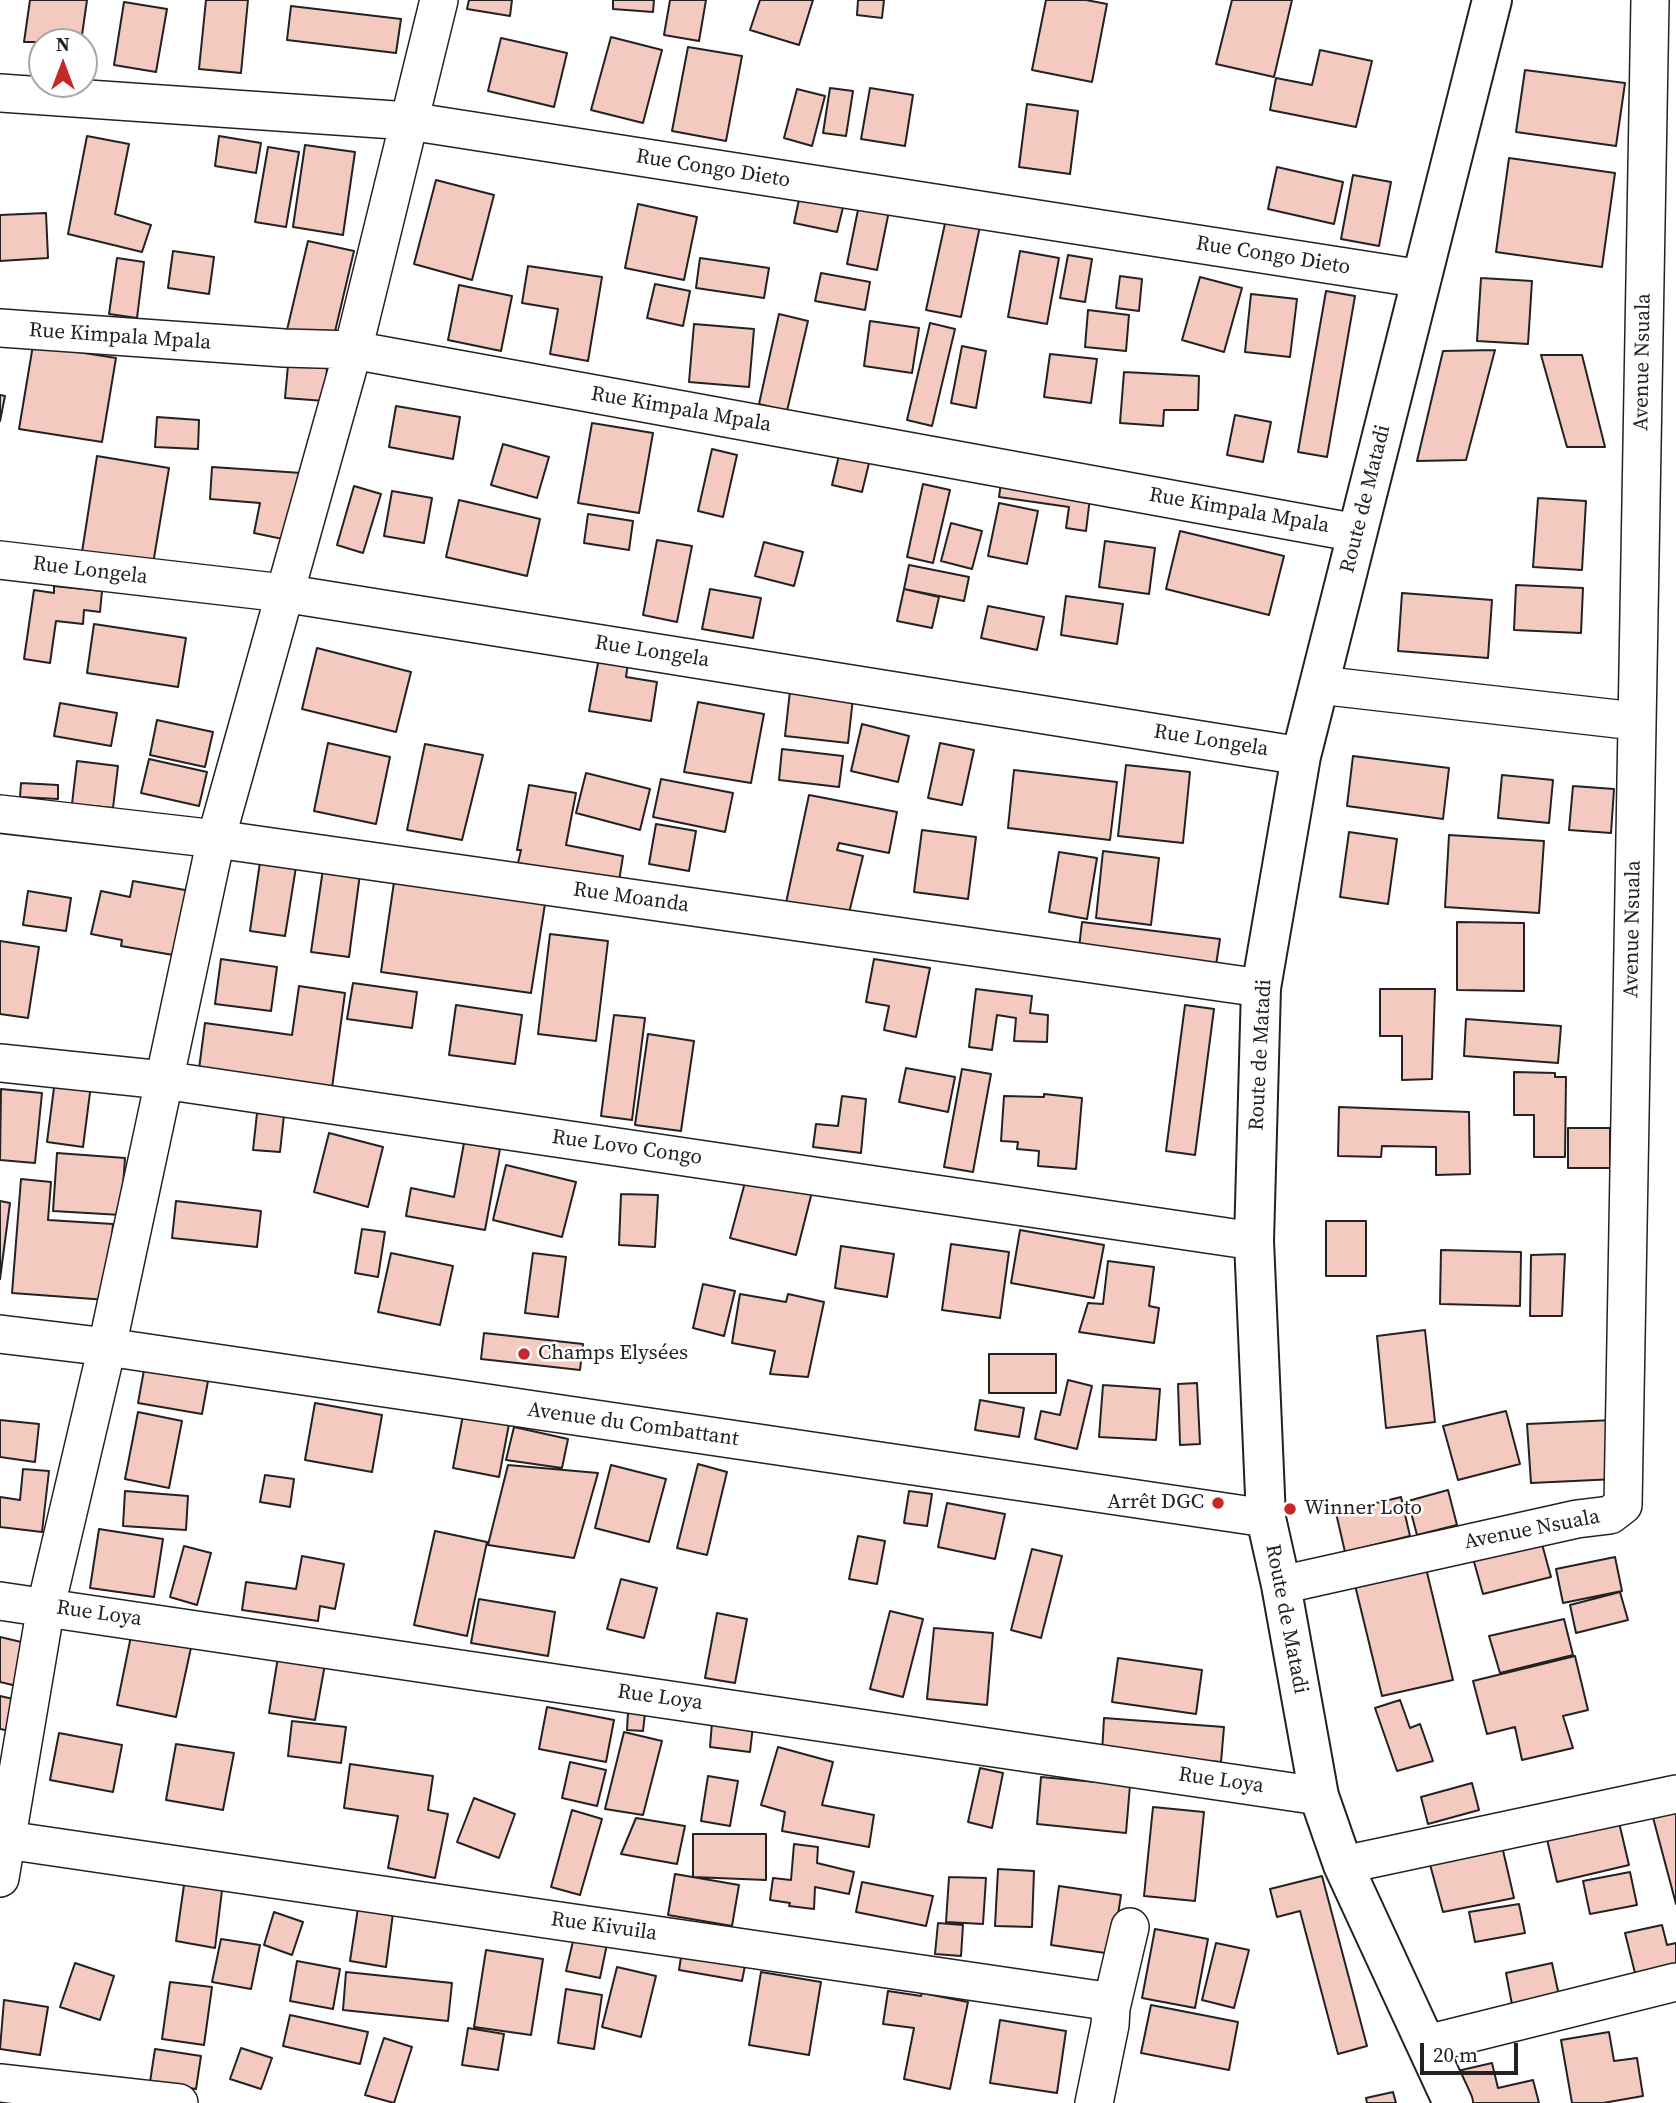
<!DOCTYPE html>
<html>
<head>
<meta charset="utf-8">
<style>
	body { margin:0 }
	#map { position:relative; width:1676px; height:2103px; overflow:hidden; background:#fff; font-family:"Source Serif 4",serif }
	canvas { display:block }
	.north { position:absolute; left:28px; top:28px; width:70px; height:70px; box-sizing:border-box; background:#fff; border:2px solid #a7a7a7; border-radius:50%; rotate:0deg; font-size:19px; font-weight:700; line-height:28px; text-align:center; color:#222 }
	.north::after { content:''; display:block; margin:auto; width:24px; height:32px; background:#c62828; clip-path:polygon(50% 0,100% 100%,50% 72%,0 100%) }
	.scale { position:absolute; left:1420px; top:2043px; width:98px; height:32px; box-sizing:border-box; border:4px solid #222; border-top:0; padding-left:9px; font-size:21px; line-height:24px; white-space:nowrap; color:#222; -webkit-text-stroke:5px #fff; paint-order:stroke }
</style>
</head>
<body>
<div id="map">
<canvas width="1676" height="2103"></canvas>
<div class="north">N</div>
<div class="scale">20 m</div>
</div>
<script>
const g = document.querySelector('canvas').getContext('2d');
g.lineJoin = 'round';
function fill(path, color) {
  g.fillStyle = color;
  g.fill(path, 'evenodd');
}
function shape(rows) {
  const path = new Path2D();
  for (const r of rows) {
    path.moveTo(r[0], r[1]);
    for (let i = 2; i < r.length; i += 2) path.lineTo(r[i], r[i + 1]);
  }
  return path;
}
function stroke(path, color, width, dash) {
  g.strokeStyle = color;
  g.lineWidth = width;
  g.lineCap = dash ? 'butt' : 'round';
  g.setLineDash(dash || []);
  g.stroke(path);
}
function drawText(font, color, halo, rows, align = 'center') {
  g.font = font + ' "Source Serif 4",serif';
  g.lineWidth = 5;
  g.setLineDash([]);
  g.textBaseline = 'middle';
  g.strokeStyle = halo;
  g.fillStyle = color;
  for (const [text, x, y, turn = 0] of rows) {
    g.save();
    g.translate(x, y);
    g.rotate((+turn || 0) * Math.PI / 180);
    g.textAlign = isNaN(turn) ? turn : align;
    if (halo) g.strokeText(text, 0, 0);
    g.fillText(text, 0, 0);
    g.restore();
  }
}
const building = shape([
	[30,0,87,0,81,42,24,42,30,0],
	[206,0,248,0,241,73,199,69,206,0],
	[469,0,512,0,510,16,467,9,469,0],
	[613,0,654,0,653,12,613,9,613,0],
	[670,0,706,0,699,41,664,35,670,0],
	[760,0,813,0,799,45,750,30,760,0],
	[858,0,884,0,882,18,857,15,858,0],
	[1046,0,1086,0,1107,4,1092,82,1032,70,1046,0],
	[1232,0,1292,0,1274,77,1216,64,1232,0],
	[124,2,167,9,156,72,114,65,124,2],
	[291,6,401,19,396,53,287,40,291,6],
	[611,37,662,50,643,123,591,110,611,37],
	[501,38,567,53,554,107,488,91,501,38],
	[688,47,742,56,726,141,672,131,688,47],
	[1320,50,1372,61,1356,127,1270,110,1276,78,1312,85,1320,50],
	[1525,70,1625,83,1616,146,1516,132,1525,70],
	[830,88,853,91,846,136,823,133,830,88],
	[870,88,913,95,905,146,861,139,870,88],
	[797,89,825,96,812,146,784,138,797,89],
	[1027,104,1078,111,1070,174,1019,167,1027,104],
	[87,136,129,144,115,214,151,225,142,252,68,234,87,136],
	[219,136,261,143,256,173,215,166,219,136],
	[305,145,355,152,343,235,293,227,305,145],
	[268,147,299,152,286,227,255,222,268,147],
	[1509,158,1615,173,1602,267,1496,252,1509,158],
	[1277,167,1343,182,1334,224,1268,209,1277,167],
	[1353,175,1391,182,1379,246,1341,239,1353,175],
	[436,180,494,195,472,280,414,264,436,180],
	[801,190,845,199,837,232,794,223,801,190],
	[860,200,890,206,877,270,847,264,860,200],
	[638,204,697,217,684,280,625,268,638,204],
	[46,213,48,258,0,261,0,215,46,213],
	[946,219,980,226,961,317,926,310,946,219],
	[308,241,354,251,333,340,287,330,308,241],
	[173,251,214,257,209,294,168,288,173,251],
	[1020,251,1059,258,1047,324,1008,317,1020,251],
	[1068,255,1092,259,1085,302,1060,298,1068,255],
	[117,258,144,262,137,318,109,314,117,258],
	[700,258,769,268,764,298,696,288,700,258],
	[528,266,602,277,588,361,550,354,558,309,522,303,528,266],
	[821,273,870,282,865,310,815,301,821,273],
	[1120,276,1142,279,1139,311,1116,308,1120,276],
	[1200,277,1242,288,1224,352,1182,340,1200,277],
	[1481,278,1532,281,1528,344,1477,341,1481,278],
	[655,284,690,291,683,326,647,318,655,284],
	[459,285,512,296,501,351,448,340,459,285],
	[1326,291,1355,296,1327,457,1298,452,1326,291],
	[1251,294,1297,299,1290,357,1245,352,1251,294],
	[1088,310,1129,315,1126,351,1085,347,1088,310],
	[779,314,808,321,787,411,759,404,779,314],
	[870,321,919,328,912,373,864,366,870,321],
	[930,323,955,329,932,426,907,420,930,323],
	[694,324,754,329,749,387,689,382,694,324],
	[33,345,116,358,102,442,19,429,33,345],
	[962,346,986,351,976,408,951,403,962,346],
	[1495,350,1466,460,1417,461,1443,351,1495,350],
	[1050,354,1097,359,1091,403,1044,397,1050,354],
	[1541,355,1582,355,1605,447,1567,447,1541,355],
	[288,365,327,367,325,401,285,398,288,365],
	[1124,372,1199,376,1198,410,1164,410,1163,426,1120,423,1124,372],
	[0,395,5,396,0,421,0,395],
	[396,406,460,417,453,459,389,447,396,406],
	[1235,415,1271,422,1263,462,1227,455,1235,415],
	[157,417,199,420,198,449,155,447,157,417],
	[592,423,653,433,639,513,578,503,592,423],
	[503,444,549,457,537,498,491,485,503,444],
	[841,447,871,455,862,492,832,485,841,447],
	[712,449,737,455,723,517,698,511,712,449],
	[97,456,169,468,153,564,82,552,97,456],
	[212,467,302,473,292,541,254,533,260,503,210,499,212,467],
	[1002,476,1091,489,1086,531,1066,528,1069,507,999,497,1002,476],
	[923,484,950,490,933,563,907,557,923,484],
	[354,486,381,494,363,553,337,545,354,486],
	[392,491,432,498,424,543,384,536,392,491],
	[1538,498,1586,501,1582,570,1533,567,1538,498],
	[459,500,540,519,527,576,446,557,459,500],
	[999,503,1038,511,1027,564,988,556,999,503],
	[588,514,633,521,629,550,584,543,588,514],
	[951,523,982,531,972,569,941,561,951,523],
	[1180,531,1284,556,1269,615,1166,589,1180,531],
	[657,540,692,546,677,622,643,615,657,540],
	[1105,541,1155,548,1149,594,1099,587,1105,541],
	[764,542,803,552,794,586,755,576,764,542],
	[909,565,969,577,964,601,904,589,909,565],
	[1516,585,1583,588,1581,633,1514,630,1516,585],
	[54,586,102,591,100,612,84,610,83,624,56,621,50,663,24,659,34,590,54,593,54,586],
	[710,589,761,598,753,638,702,629,710,589],
	[904,589,939,597,932,628,897,621,904,589],
	[1402,593,1492,600,1488,658,1398,651,1402,593],
	[1066,596,1123,604,1117,644,1061,635,1066,596],
	[988,606,1044,617,1037,650,981,638,988,606],
	[94,624,186,638,178,687,87,673,94,624],
	[317,648,411,672,396,732,302,709,317,648],
	[599,658,628,663,626,677,657,682,651,721,589,711,599,658],
	[790,691,853,698,848,743,785,736,790,691],
	[698,702,764,714,751,783,684,772,698,702],
	[60,703,117,713,111,746,54,736,60,703],
	[157,720,213,732,205,767,150,755,157,720],
	[862,724,909,736,898,782,851,771,862,724],
	[328,743,390,757,376,824,314,811,328,743],
	[940,743,974,750,962,805,928,798,940,743],
	[425,744,483,755,462,840,407,830,425,744],
	[782,749,843,756,839,787,779,780,782,749],
	[1353,756,1449,768,1443,819,1347,806,1353,756],
	[149,759,207,772,199,806,141,793,149,759],
	[77,761,118,766,113,808,72,804,77,761],
	[1126,765,1190,772,1183,843,1118,836,1126,765],
	[1014,770,1117,782,1110,840,1008,828,1014,770],
	[586,773,650,789,640,830,576,813,586,773],
	[1502,775,1553,780,1549,823,1498,818,1502,775],
	[661,779,733,793,725,832,653,817,661,779],
	[21,783,58,785,58,799,20,797,21,783],
	[529,785,576,793,566,845,623,856,619,881,518,863,521,850,517,850,529,785],
	[1573,786,1614,789,1611,833,1569,830,1573,786],
	[809,795,897,812,889,853,839,843,837,850,863,856,848,917,786,903,809,795],
	[656,824,696,831,689,871,649,864,656,824],
	[922,830,976,837,968,899,914,892,922,830],
	[1349,832,1397,839,1388,904,1340,897,1349,832],
	[1449,835,1544,841,1539,913,1445,907,1449,835],
	[1103,851,1159,858,1151,925,1096,918,1103,851],
	[1059,852,1097,858,1087,919,1049,912,1059,852],
	[260,862,296,867,285,936,250,931,260,862],
	[323,869,360,874,349,957,311,952,323,869],
	[133,881,191,891,179,956,121,946,122,940,91,934,101,891,130,897,133,881],
	[394,882,545,904,531,993,381,972,394,882],
	[28,891,71,898,66,931,23,925,28,891],
	[1082,922,1220,939,1216,965,1079,948,1082,922],
	[1457,922,1524,923,1524,991,1457,990,1457,922],
	[550,934,608,941,596,1041,538,1034,550,934],
	[0,941,39,947,28,1018,0,1014,0,941],
	[221,959,277,967,271,1011,215,1004,221,959],
	[874,959,930,968,916,1037,884,1030,889,1006,866,1002,874,959],
	[353,983,417,992,412,1028,347,1019,353,983],
	[299,986,345,993,332,1088,199,1069,205,1023,292,1035,299,986],
	[976,989,1032,996,1030,1013,1048,1015,1047,1042,1014,1041,1016,1018,997,1015,992,1050,969,1047,976,989],
	[1380,989,1435,989,1432,1079,1402,1080,1402,1036,1380,1036,1380,989],
	[456,1005,522,1015,515,1064,449,1055,456,1005],
	[1185,1005,1214,1009,1195,1155,1166,1151,1185,1005],
	[614,1015,645,1018,632,1120,601,1116,614,1015],
	[1466,1019,1561,1026,1558,1063,1464,1056,1466,1019],
	[648,1034,694,1041,681,1131,635,1125,648,1034],
	[906,1068,955,1077,948,1112,899,1102,906,1068],
	[962,1069,991,1074,973,1172,944,1167,962,1069],
	[1514,1072,1555,1073,1555,1077,1566,1077,1565,1157,1534,1157,1534,1115,1514,1115,1514,1072],
	[55,1080,91,1085,83,1147,47,1142,55,1080],
	[1,1089,42,1093,35,1163,0,1160,1,1089],
	[1044,1094,1082,1098,1076,1169,1038,1166,1039,1151,1017,1149,1018,1142,1001,1141,1004,1096,1044,1097,1044,1094],
	[842,1096,866,1099,861,1153,813,1147,816,1124,838,1126,842,1096],
	[1339,1107,1469,1112,1470,1174,1436,1175,1436,1147,1382,1146,1381,1157,1338,1156,1339,1107],
	[257,1113,284,1115,280,1152,253,1150,257,1113],
	[1568,1128,1610,1128,1610,1168,1568,1168,1568,1128],
	[329,1133,383,1147,368,1207,314,1192,329,1133],
	[464,1143,500,1149,485,1230,406,1216,411,1188,454,1197,464,1143],
	[57,1153,125,1158,121,1215,53,1211,57,1153],
	[506,1165,576,1182,562,1237,493,1220,506,1165],
	[747,1175,812,1192,796,1255,730,1238,747,1175],
	[21,1179,51,1182,48,1220,113,1224,107,1300,12,1293,21,1179],
	[621,1194,658,1195,655,1247,619,1245,621,1194],
	[0,1201,10,1203,0,1279,0,1201],
	[176,1201,261,1211,257,1247,172,1238,176,1201],
	[1326,1221,1366,1221,1366,1276,1326,1276,1326,1221],
	[362,1229,385,1232,378,1277,355,1273,362,1229],
	[1020,1230,1104,1245,1094,1298,1011,1283,1020,1230],
	[951,1244,1009,1252,1000,1318,942,1310,951,1244],
	[841,1246,894,1254,887,1297,835,1288,841,1246],
	[1441,1250,1521,1252,1520,1306,1440,1304,1441,1250],
	[391,1253,453,1266,440,1325,378,1312,391,1253],
	[533,1253,566,1257,558,1317,525,1313,533,1253],
	[1565,1254,1562,1316,1530,1316,1531,1255,1565,1254],
	[1108,1261,1154,1267,1149,1306,1159,1308,1154,1343,1079,1332,1088,1303,1103,1304,1108,1261],
	[703,1284,735,1291,724,1336,693,1328,703,1284],
	[740,1294,786,1302,788,1294,824,1302,808,1377,770,1374,775,1351,732,1343,740,1294],
	[1425,1330,1435,1422,1386,1428,1377,1336,1425,1330],
	[484,1333,583,1344,580,1370,481,1359,484,1333],
	[989,1354,1056,1354,1056,1393,989,1393,989,1354],
	[144,1370,208,1381,202,1414,138,1403,144,1370],
	[1068,1380,1092,1386,1077,1449,1035,1439,1041,1411,1060,1415,1068,1380],
	[1197,1383,1200,1444,1180,1445,1178,1384,1197,1383],
	[1103,1385,1160,1389,1156,1440,1099,1437,1103,1385],
	[980,1400,1024,1408,1019,1437,975,1430,980,1400],
	[315,1403,382,1415,372,1472,305,1460,315,1403],
	[1506,1411,1520,1464,1458,1480,1443,1426,1506,1411],
	[138,1412,182,1421,169,1488,125,1479,138,1412],
	[463,1415,509,1424,499,1477,453,1468,463,1415],
	[0,1420,39,1424,35,1462,0,1457,0,1420],
	[1613,1420,1616,1479,1531,1483,1527,1424,1613,1420],
	[514,1427,568,1439,562,1468,506,1460,514,1427],
	[698,1464,727,1472,707,1555,677,1548,698,1464],
	[508,1465,598,1473,574,1558,488,1545,508,1465],
	[611,1465,666,1479,649,1542,595,1528,611,1465],
	[23,1469,49,1471,42,1532,0,1527,0,1497,20,1500,23,1469],
	[265,1475,294,1479,290,1507,260,1502,265,1475],
	[1448,1490,1457,1525,1417,1535,1408,1501,1448,1490],
	[125,1491,188,1496,186,1530,123,1526,125,1491],
	[909,1491,932,1494,927,1526,904,1523,909,1491],
	[1401,1497,1410,1536,1345,1552,1336,1513,1401,1497],
	[947,1503,1005,1514,995,1559,938,1547,947,1503],
	[99,1529,163,1539,154,1597,90,1588,99,1529],
	[435,1531,487,1542,467,1636,414,1625,435,1531],
	[1539,1533,1551,1577,1483,1594,1471,1551,1539,1533],
	[858,1536,885,1541,877,1584,849,1579,858,1536],
	[184,1546,211,1553,197,1605,170,1597,184,1546],
	[1032,1549,1062,1556,1041,1638,1011,1630,1032,1549],
	[302,1556,344,1564,335,1609,320,1606,318,1621,242,1610,246,1582,296,1589,302,1556],
	[1615,1557,1622,1591,1563,1603,1556,1569,1615,1557],
	[1425,1564,1453,1680,1382,1696,1354,1581,1425,1564],
	[621,1579,657,1588,644,1638,607,1629,621,1579],
	[1620,1592,1628,1620,1576,1633,1570,1605,1620,1592],
	[479,1599,555,1612,548,1656,471,1643,479,1599],
	[890,1611,923,1619,903,1697,870,1689,890,1611],
	[717,1613,747,1619,735,1683,705,1678,717,1613],
	[1564,1619,1573,1655,1500,1673,1489,1636,1564,1619],
	[934,1628,993,1633,987,1705,927,1699,934,1628],
	[132,1631,192,1643,176,1717,117,1705,132,1631],
	[0,1637,34,1645,25,1688,0,1682,0,1637],
	[1575,1656,1588,1710,1563,1716,1573,1748,1522,1760,1515,1727,1487,1734,1473,1681,1575,1656],
	[278,1657,325,1664,315,1720,269,1713,278,1657],
	[1118,1658,1202,1670,1196,1714,1112,1702,1118,1658],
	[0,1696,26,1702,20,1733,0,1729,0,1696],
	[1400,1700,1410,1728,1420,1724,1433,1761,1397,1771,1375,1708,1400,1700],
	[547,1707,614,1720,606,1762,539,1749,547,1707],
	[628,1712,645,1713,643,1731,627,1730,628,1712],
	[1104,1718,1224,1727,1221,1762,1102,1753,1104,1718],
	[292,1721,346,1727,341,1763,288,1756,292,1721],
	[712,1722,753,1726,750,1752,710,1747,712,1722],
	[624,1732,662,1741,643,1815,605,1809,624,1732],
	[59,1733,122,1745,113,1792,50,1780,59,1733],
	[176,1744,234,1753,223,1810,166,1800,176,1744],
	[778,1747,833,1762,822,1805,874,1815,869,1847,782,1831,785,1812,761,1805,778,1747],
	[570,1762,606,1770,597,1806,562,1798,570,1762],
	[350,1764,433,1776,428,1810,448,1814,435,1878,388,1868,398,1816,344,1808,350,1764],
	[980,1768,1003,1773,992,1828,968,1822,980,1768],
	[708,1776,738,1781,730,1826,701,1821,708,1776],
	[1041,1777,1130,1785,1126,1833,1037,1824,1041,1777],
	[1472,1783,1479,1810,1428,1824,1421,1797,1472,1783],
	[474,1798,515,1814,499,1858,457,1842,474,1798],
	[1676,1803,1676,1904,1651,1810,1676,1803],
	[1153,1807,1204,1812,1195,1901,1144,1896,1153,1807],
	[572,1810,602,1819,580,1895,551,1887,572,1810],
	[636,1818,685,1826,677,1864,621,1854,636,1818],
	[1618,1818,1629,1865,1557,1882,1546,1835,1618,1818],
	[693,1834,766,1834,766,1880,693,1877,693,1834],
	[794,1844,818,1847,817,1863,854,1872,849,1894,815,1887,814,1909,789,1906,790,1903,770,1900,773,1878,791,1880,794,1844],
	[1502,1846,1514,1898,1443,1912,1429,1861,1502,1846],
	[998,1869,1034,1871,1032,1927,995,1926,998,1869],
	[1630,1872,1637,1905,1590,1914,1583,1881,1630,1872],
	[675,1874,739,1885,732,1926,668,1915,675,1874],
	[1322,1876,1367,2046,1338,2054,1300,1911,1277,1917,1270,1889,1322,1876],
	[949,1877,986,1878,983,1924,946,1922,949,1877],
	[185,1878,223,1882,215,1948,176,1941,185,1878],
	[862,1882,933,1896,926,1926,856,1912,862,1882],
	[1059,1886,1121,1895,1112,1954,1051,1945,1059,1886],
	[1519,1904,1525,1933,1475,1942,1469,1912,1519,1904],
	[358,1908,393,1913,386,1967,350,1961,358,1908],
	[274,1912,303,1922,292,1955,264,1945,274,1912],
	[938,1923,963,1925,961,1956,935,1954,938,1923],
	[1662,1925,1667,1945,1676,1943,1676,1976,1638,1985,1625,1933,1662,1925],
	[1155,1929,1208,1939,1195,2008,1142,1998,1155,1929],
	[574,1937,607,1944,600,1978,566,1971,574,1937],
	[221,1939,260,1945,251,1989,212,1982,221,1939],
	[1216,1943,1249,1950,1234,2008,1202,2000,1216,1943],
	[683,1944,747,1955,742,1981,679,1970,683,1944],
	[486,1950,543,1959,531,2035,474,2027,486,1950],
	[297,1961,340,1969,333,2009,290,2001,297,1961],
	[75,1963,114,1976,100,2020,60,2007,75,1963],
	[1552,1963,1561,2005,1514,2015,1506,1973,1552,1963],
	[617,1967,656,1976,641,2037,602,2027,617,1967],
	[346,1972,452,1983,448,2021,343,2010,346,1972],
	[761,1972,821,1982,809,2055,749,2045,761,1972],
	[170,1982,212,1987,204,2045,162,2039,170,1982],
	[566,1989,602,1995,594,2049,558,2043,566,1989],
	[888,1991,921,1996,922,1993,968,2002,950,2089,904,2079,914,2028,883,2024,888,1991],
	[4,2000,48,2007,40,2055,0,2049,4,2000],
	[1151,2005,1238,2022,1229,2070,1141,2053,1151,2005],
	[290,2015,368,2032,360,2064,283,2046,290,2015],
	[1000,2020,1066,2031,1057,2093,990,2083,1000,2020],
	[468,2028,504,2034,498,2070,462,2065,468,2028],
	[1609,2032,1614,2061,1637,2058,1643,2096,1603,2103,1572,2103,1561,2040,1609,2032],
	[384,2038,412,2047,394,2103,365,2095,384,2038],
	[241,2048,272,2058,261,2089,230,2079,241,2048],
	[155,2049,201,2056,196,2089,150,2082,155,2049],
	[1492,2063,1498,2088,1533,2080,1539,2103,1460,2103,1453,2072,1492,2063],
	[1393,2092,1396,2103,1367,2103,1366,2098,1393,2092]
]);
const minor = shape([
	[0,93,409,121,1422,279],
	[0,328,284,348,353,350,1357,533],
	[0,560,283,593,1301,756],
	[1319,685,1635,721],
	[0,814,216,839,1261,988],
	[0,1063,163,1080,1254,1241],
	[0,1334,107,1347,1266,1518],
	[1281,1585,1577,1519,1610,1515,1623,1505,1650,0],
	[0,1601,1319,1796],
	[0,1839,1099,2000,1111,2008,1110,2025,1094,2103],
	[1343,1865,1676,1794],
	[0,1878,46,1606,107,1347,216,839,353,350,439,0],
	[1111,2008,1130,1927],
	[1427,2044,1676,1982],
	[0,2083,179,2103]
]);
const major = shape([
	[1453,2103,1343,1865,1319,1796,1281,1585,1266,1518,1254,1241,1261,988,1301,756,1492,0]
]);
const markers = [
	[524,1354,7,"#c62828"],
	[1218,1503,7,"#c62828"],
	[1290,1509,7,"#c62828"]
];
const streetNames = [
	["Rue Congo Dieto",713,169,9],
	["Rue Congo Dieto",1273,256,9],
	["Rue Kimpala Mpala",120,337,4],
	["Avenue Nsuala",1643,362,-89],
	["Rue Kimpala Mpala",681,410,10],
	["Route de Matadi",1366,499,-76],
	["Rue Kimpala Mpala",1239,511,10],
	["Rue Longela",90,571,7],
	["Rue Longela",652,652,9],
	["Rue Longela",1211,741,9],
	["Rue Moanda",631,898,8],
	["Avenue Nsuala",1633,929,-89],
	["Route de Matadi",1261,1055,-87],
	["Rue Lovo Congo",627,1148,8],
	["Avenue du Combattant",633,1425,8],
	["Avenue Nsuala",1532,1530,-11],
	["Rue Loya",99,1614,8],
	["Route de Matadi",1286,1619,79],
	["Rue Loya",660,1698,8],
	["Rue Loya",1221,1781,8],
	["Rue Kivuila",604,1927,8]
];
const poiNames = [
	["Champs Elysées",538,1354],
	["Arrêt DGC",1204,1503,"right"],
	["Winner Loto",1304,1509]
];
fill(building, '#f3c9c0');
stroke(building, '#222', 2);
stroke(minor, '#222', 40);
stroke(major, '#222', 42);
stroke(minor, '#fff', 37);
stroke(major, '#fff', 38);
for (const [x, y, r, color] of markers) {
  const dot = new Path2D();
  dot.arc(x, y, r, 0, 2 * Math.PI);
  g.fillStyle = color;
  g.fill(dot);
  stroke(dot, '#fff', 2.5);
}
drawText('21px', '#222', '#fff', streetNames);
drawText('21px', '#222', '#fff', poiNames, 'left');
</script>
</body>
</html>
